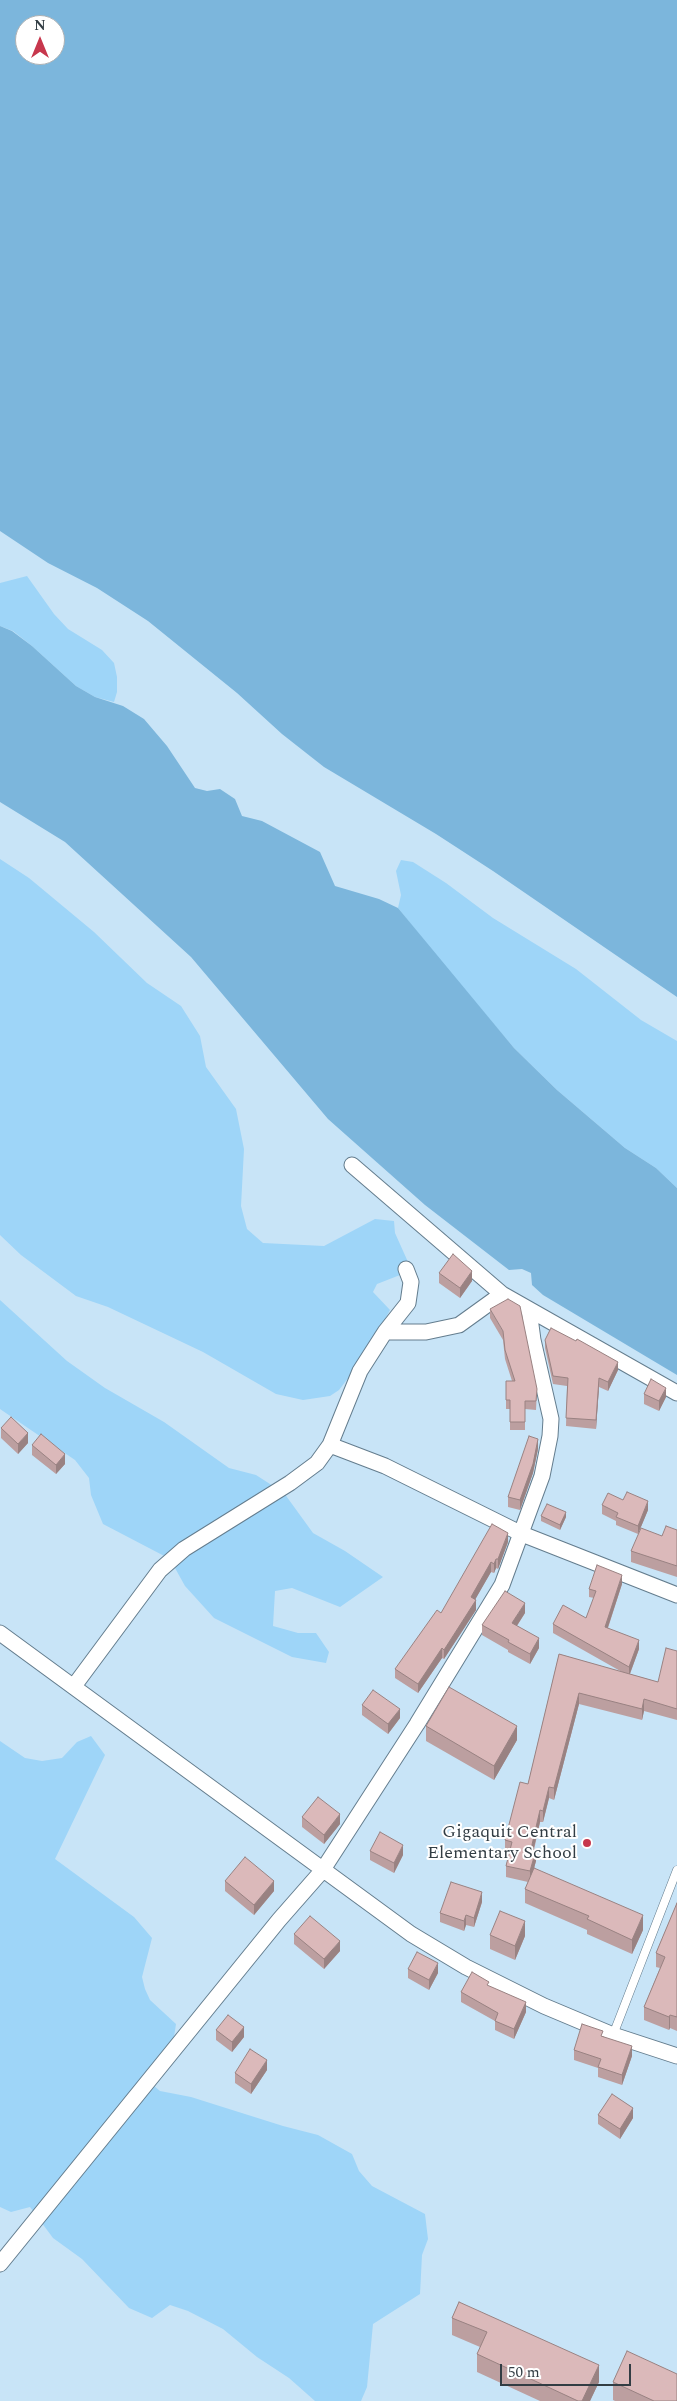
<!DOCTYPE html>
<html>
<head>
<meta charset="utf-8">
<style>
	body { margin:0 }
	#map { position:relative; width:677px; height:2401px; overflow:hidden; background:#c8e4f7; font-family:Spectral,serif }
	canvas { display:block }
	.north { position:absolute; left:15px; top:15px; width:50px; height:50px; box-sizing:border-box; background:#fff; border:1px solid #adb1b4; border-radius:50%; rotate:0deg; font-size:14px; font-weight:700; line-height:20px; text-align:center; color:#323d44 }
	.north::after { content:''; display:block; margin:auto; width:18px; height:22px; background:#c7374d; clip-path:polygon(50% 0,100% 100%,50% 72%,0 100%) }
	.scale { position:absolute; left:500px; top:2364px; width:131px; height:22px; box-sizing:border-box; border:2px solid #323d44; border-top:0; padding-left:6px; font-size:15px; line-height:18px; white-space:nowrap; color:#323d44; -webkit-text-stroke:4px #fff; paint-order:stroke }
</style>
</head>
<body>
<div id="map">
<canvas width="677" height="2401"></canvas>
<div class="north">N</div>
<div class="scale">50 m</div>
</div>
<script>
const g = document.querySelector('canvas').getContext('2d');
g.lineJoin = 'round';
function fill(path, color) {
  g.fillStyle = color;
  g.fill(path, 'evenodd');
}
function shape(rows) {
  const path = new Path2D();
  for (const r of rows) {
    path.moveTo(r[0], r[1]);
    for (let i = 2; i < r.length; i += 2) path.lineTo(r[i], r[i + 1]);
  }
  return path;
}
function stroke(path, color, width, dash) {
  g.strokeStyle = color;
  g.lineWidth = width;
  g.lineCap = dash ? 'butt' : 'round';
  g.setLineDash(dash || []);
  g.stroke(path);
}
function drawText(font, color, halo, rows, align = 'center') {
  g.font = font + ' Spectral,serif';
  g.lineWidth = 4;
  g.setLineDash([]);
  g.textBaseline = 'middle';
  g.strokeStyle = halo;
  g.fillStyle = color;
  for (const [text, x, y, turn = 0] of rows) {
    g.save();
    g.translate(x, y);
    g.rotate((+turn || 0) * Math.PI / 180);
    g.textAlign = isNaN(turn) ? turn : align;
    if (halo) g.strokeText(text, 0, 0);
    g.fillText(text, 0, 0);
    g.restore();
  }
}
const green = shape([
	[27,576,54,614,68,629,102,650,114,663,117,677,117,692,114,702,95,697,76,686,32,646,13,631,0,626,0,583],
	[0,859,29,878,94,932,147,983,181,1006,200,1036,206,1067,236,1109,244,1149,241,1206,247,1229,263,1243,324,1246,375,1219,394,1221,395,1233,408,1262,400,1275,377,1284,373,1292,390,1310,365,1356,339,1390,330,1396,303,1400,276,1394,203,1352,108,1307,76,1296,21,1255,0,1235],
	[401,860,413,862,446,883,493,918,576,969,641,1020,677,1041,677,1188,656,1168,625,1148,557,1090,514,1048,442,963,398,908,401,895,396,871],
	[0,1300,67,1361,105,1388,164,1422,229,1468,256,1475,284,1493,313,1533,345,1551,383,1577,340,1607,292,1588,275,1591,273,1626,298,1633,316,1633,329,1652,326,1663,292,1657,214,1618,185,1586,170,1559,103,1524,91,1495,89,1478,75,1460,0,1409],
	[91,1736,105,1755,55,1859,134,1917,152,1938,142,1977,145,1989,150,2000,176,2024,174,2037,142,2076,160,2091,191,2097,283,2126,318,2135,352,2154,359,2171,372,2186,425,2214,428,2239,422,2255,420,2294,373,2324,367,2387,361,2401,315,2401,289,2378,257,2357,223,2329,188,2311,170,2305,152,2318,129,2308,82,2259,53,2238,30,2207,11,2212,0,2207,0,1741,25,1758,42,1761,62,1758,77,1742]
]);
const water = shape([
	[0,0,677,0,677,997,493,871,436,834,324,767,282,734,237,693,148,621,97,588,48,563,0,531],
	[25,25,55,25,55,55,25,55],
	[0,626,12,631,32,646,76,686,95,697,123,706,144,719,167,746,195,788,207,791,220,789,235,799,242,816,262,821,320,852,335,886,379,899,398,908,514,1048,557,1090,625,1148,656,1168,677,1188,677,1375,543,1295,532,1285,531,1273,522,1269,509,1270,425,1205,328,1119,191,957,65,842,0,802]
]);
const service = shape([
	[613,2035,677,1870]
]);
const minor = shape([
	[352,1165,502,1294,677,1393],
	[385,1332,426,1332,459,1325,502,1294],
	[330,1445,385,1466,522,1534,677,1595],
	[0,1633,411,1934,466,1967,544,2006,613,2035,677,2056],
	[74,1686,160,1570,184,1549,290,1483,317,1463,330,1445,360,1371,385,1332,408,1303,411,1282,406,1269],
	[0,2264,279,1920,322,1871,417,1724,502,1585,542,1476,550,1436,551,1419,533,1340,529,1310]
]);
const wall = shape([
	[439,1273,472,1281,460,1298,439,1283],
	[490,1309,537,1389,536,1410,525,1409,525,1430,510,1430,510,1409,506,1409,506,1381,512,1381,505,1359,503,1340,490,1318],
	[545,1340,618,1370,608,1391,599,1387,596,1429,566,1426,567,1386,553,1384,545,1348],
	[644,1394,666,1397,659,1411,644,1404],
	[1,1428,28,1443,18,1454,1,1438],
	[32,1445,65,1464,56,1474,32,1455],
	[538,1449,533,1473,520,1510,508,1507,508,1497],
	[623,1500,648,1510,638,1534,616,1525,616,1521,602,1514,602,1505],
	[541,1516,566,1517,560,1530,541,1521],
	[677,1530,677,1577,631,1562,631,1551,662,1536],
	[508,1542,498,1569,496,1568,494,1573,491,1572,475,1599,476,1610,444,1659,442,1658,418,1693,395,1678,395,1669,441,1613],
	[622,1584,608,1628,639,1649,630,1674,658,1682,677,1651,677,1720,644,1711,642,1720,579,1704,554,1800,549,1798,543,1822,540,1822,534,1850,536,1861,534,1868,643,1930,632,1954,587,1934,587,1930,525,1903,525,1889,528,1882,506,1877,506,1866,509,1853,505,1852,505,1840,528,1784,559,1654,622,1672,553,1633,553,1624,586,1618,594,1598,589,1597,589,1589],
	[525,1613,517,1626,539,1648,530,1664,508,1652,508,1650,482,1635,482,1625],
	[362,1705,400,1718,388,1734,362,1715],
	[426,1726,517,1740,494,1780,426,1741],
	[302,1817,340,1824,324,1844,302,1827],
	[370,1851,403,1855,394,1873,370,1860],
	[225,1881,274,1891,254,1915,225,1891],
	[482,1902,474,1927,466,1925,464,1931,440,1922,440,1913],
	[677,1903,677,2031,670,2028,669,2030,644,2020,644,2007,660,1968,656,1967,656,1953],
	[294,1934,340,1951,324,1969,294,1944],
	[490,1935,525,1936,515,1960,490,1949],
	[408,1969,438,1973,429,1990,408,1978],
	[489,1986,526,2012,514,2039,495,2030,495,2021,461,2002,461,1992],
	[216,2030,244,2037,232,2052,216,2040],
	[603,2036,632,2056,622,2085,598,2077,598,2068,574,2060,574,2050],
	[267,2070,251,2094,235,2083,235,2073],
	[598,2115,633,2118,620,2139,598,2124],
	[459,2302,599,2382,590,2401,540,2401,477,2372,477,2354,480,2347,452,2335,452,2318],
	[613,2382,677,2401,615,2401,613,2400]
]);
const shadedWall = shape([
	[472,1271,472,1281,460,1298,460,1288],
	[618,1362,618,1370,608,1391,608,1382],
	[599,1378,599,1387,596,1429,596,1420],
	[666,1388,666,1397,659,1411,659,1401],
	[28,1433,28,1443,18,1454,18,1444],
	[538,1439,538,1449,533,1473,520,1510,520,1500],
	[65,1454,65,1464,56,1474,56,1465],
	[648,1501,648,1510,638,1534,638,1526],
	[566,1512,566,1517,560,1530,560,1525],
	[508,1533,508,1542,498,1569,498,1559],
	[496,1559,496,1568,494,1573,494,1564],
	[491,1562,491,1572,471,1607,471,1597],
	[622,1575,622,1584,605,1636,605,1627],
	[476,1600,476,1610,444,1659,444,1650],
	[525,1603,525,1613,512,1633,512,1623],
	[539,1638,539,1648,530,1664,530,1654],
	[639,1640,639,1649,629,1676,629,1667],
	[442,1648,442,1658,418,1693,418,1684],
	[579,1693,579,1704,554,1800,554,1788],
	[644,1699,644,1711,642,1720,642,1709],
	[400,1709,400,1718,388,1734,388,1724],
	[517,1726,517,1740,494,1780,494,1766],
	[549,1787,549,1798,543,1822,543,1811],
	[540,1810,540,1822,531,1860,531,1849],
	[340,1814,340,1824,324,1844,324,1835],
	[403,1845,403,1855,394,1873,394,1863],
	[536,1850,536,1861,530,1883,530,1871],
	[274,1881,274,1891,254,1915,254,1905],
	[482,1892,482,1902,474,1927,474,1918],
	[466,1915,466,1925,464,1931,464,1921],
	[643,1915,643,1930,632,1954,632,1940],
	[525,1921,525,1936,515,1960,515,1946],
	[340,1941,340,1951,324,1969,324,1959],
	[438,1963,438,1973,429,1990,429,1980],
	[526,2002,526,2012,514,2039,514,2029],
	[670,2015,670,2028,669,2030,669,2017],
	[244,2027,244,2037,232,2052,232,2042],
	[632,2046,632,2056,622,2085,622,2075],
	[267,2060,267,2070,251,2094,251,2084],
	[633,2108,633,2118,620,2139,620,2129],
	[599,2365,599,2382,590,2401,582,2401]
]);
const building = shape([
	[453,1254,472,1271,460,1288,439,1273,453,1254],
	[508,1299,520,1306,537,1389,536,1401,525,1401,525,1422,510,1422,510,1400,506,1400,506,1381,515,1381,505,1350,503,1331,490,1309,508,1299],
	[551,1328,576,1341,577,1339,618,1362,608,1382,599,1378,596,1420,566,1418,568,1378,553,1376,545,1340,551,1328],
	[651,1379,666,1388,659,1401,644,1394,651,1379],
	[11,1417,28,1433,18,1444,1,1428,11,1417],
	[41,1434,65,1454,56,1465,32,1445,41,1434],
	[529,1436,538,1439,533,1464,520,1500,508,1497,529,1436],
	[627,1492,648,1501,638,1526,616,1517,618,1513,602,1505,608,1493,623,1500,627,1492],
	[547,1504,566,1512,560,1525,541,1516,547,1504],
	[492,1524,508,1533,498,1559,496,1559,494,1564,491,1562,471,1597,476,1600,444,1650,442,1648,418,1684,395,1669,437,1610,441,1613,492,1524],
	[666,1526,677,1530,677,1566,631,1551,641,1528,662,1536,666,1526],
	[597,1565,622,1575,605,1627,639,1640,629,1667,553,1624,563,1605,586,1618,596,1591,589,1589,597,1565],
	[505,1591,525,1603,512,1623,539,1638,530,1654,508,1642,509,1640,482,1625,505,1591],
	[666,1648,677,1651,677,1709,644,1699,642,1709,579,1693,554,1788,549,1787,543,1811,540,1810,531,1849,536,1850,530,1871,506,1866,512,1842,505,1840,520,1782,528,1784,559,1654,658,1682,666,1648],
	[449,1687,517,1726,494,1766,426,1726,449,1687],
	[373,1690,400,1709,388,1724,362,1705,373,1690],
	[318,1797,340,1814,324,1835,302,1817,318,1797],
	[380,1832,403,1845,394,1863,370,1851,380,1832],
	[245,1857,274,1881,254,1905,225,1881,245,1857],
	[534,1868,643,1915,632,1940,587,1919,589,1916,525,1889,534,1868],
	[451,1882,482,1892,474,1918,466,1915,464,1921,440,1913,451,1882],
	[677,1903,677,2017,670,2015,669,2017,644,2007,665,1957,656,1953,677,1903],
	[500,1911,525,1921,515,1946,490,1935,500,1911],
	[310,1916,340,1941,324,1959,294,1934,310,1916],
	[417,1952,438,1963,429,1980,408,1969,417,1952],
	[472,1972,489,1982,487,1985,526,2002,514,2029,495,2021,498,2013,461,1992,472,1972],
	[228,2015,244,2027,232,2042,216,2030,228,2015],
	[582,2024,603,2031,601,2036,632,2046,622,2075,598,2067,601,2059,574,2050,582,2024],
	[250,2049,267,2060,251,2084,235,2073,250,2049],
	[612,2094,633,2108,620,2129,598,2115,612,2094],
	[459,2302,599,2365,582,2401,578,2401,477,2354,487,2332,452,2318,459,2302],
	[627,2351,677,2374,677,2401,654,2401,613,2382,627,2351]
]);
const markers = [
	[587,1843,5,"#c7374d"]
];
const poiNames = [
	["Gigaquit Central",577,1833],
	["Elementary School",577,1854]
];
fill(green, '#9ed5f8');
fill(water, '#7cb6dc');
stroke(service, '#647d8e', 9);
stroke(minor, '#647d8e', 17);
stroke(service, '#fff', 8);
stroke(minor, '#fff', 15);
fill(wall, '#bc9fa0');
fill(shadedWall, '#998282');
fill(building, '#dbb9ba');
stroke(building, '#998282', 1);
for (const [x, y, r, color] of markers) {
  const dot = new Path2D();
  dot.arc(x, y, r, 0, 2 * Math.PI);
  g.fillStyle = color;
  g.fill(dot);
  stroke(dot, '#fff', 2);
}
drawText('18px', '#323d44', '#fff', poiNames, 'right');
</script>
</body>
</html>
